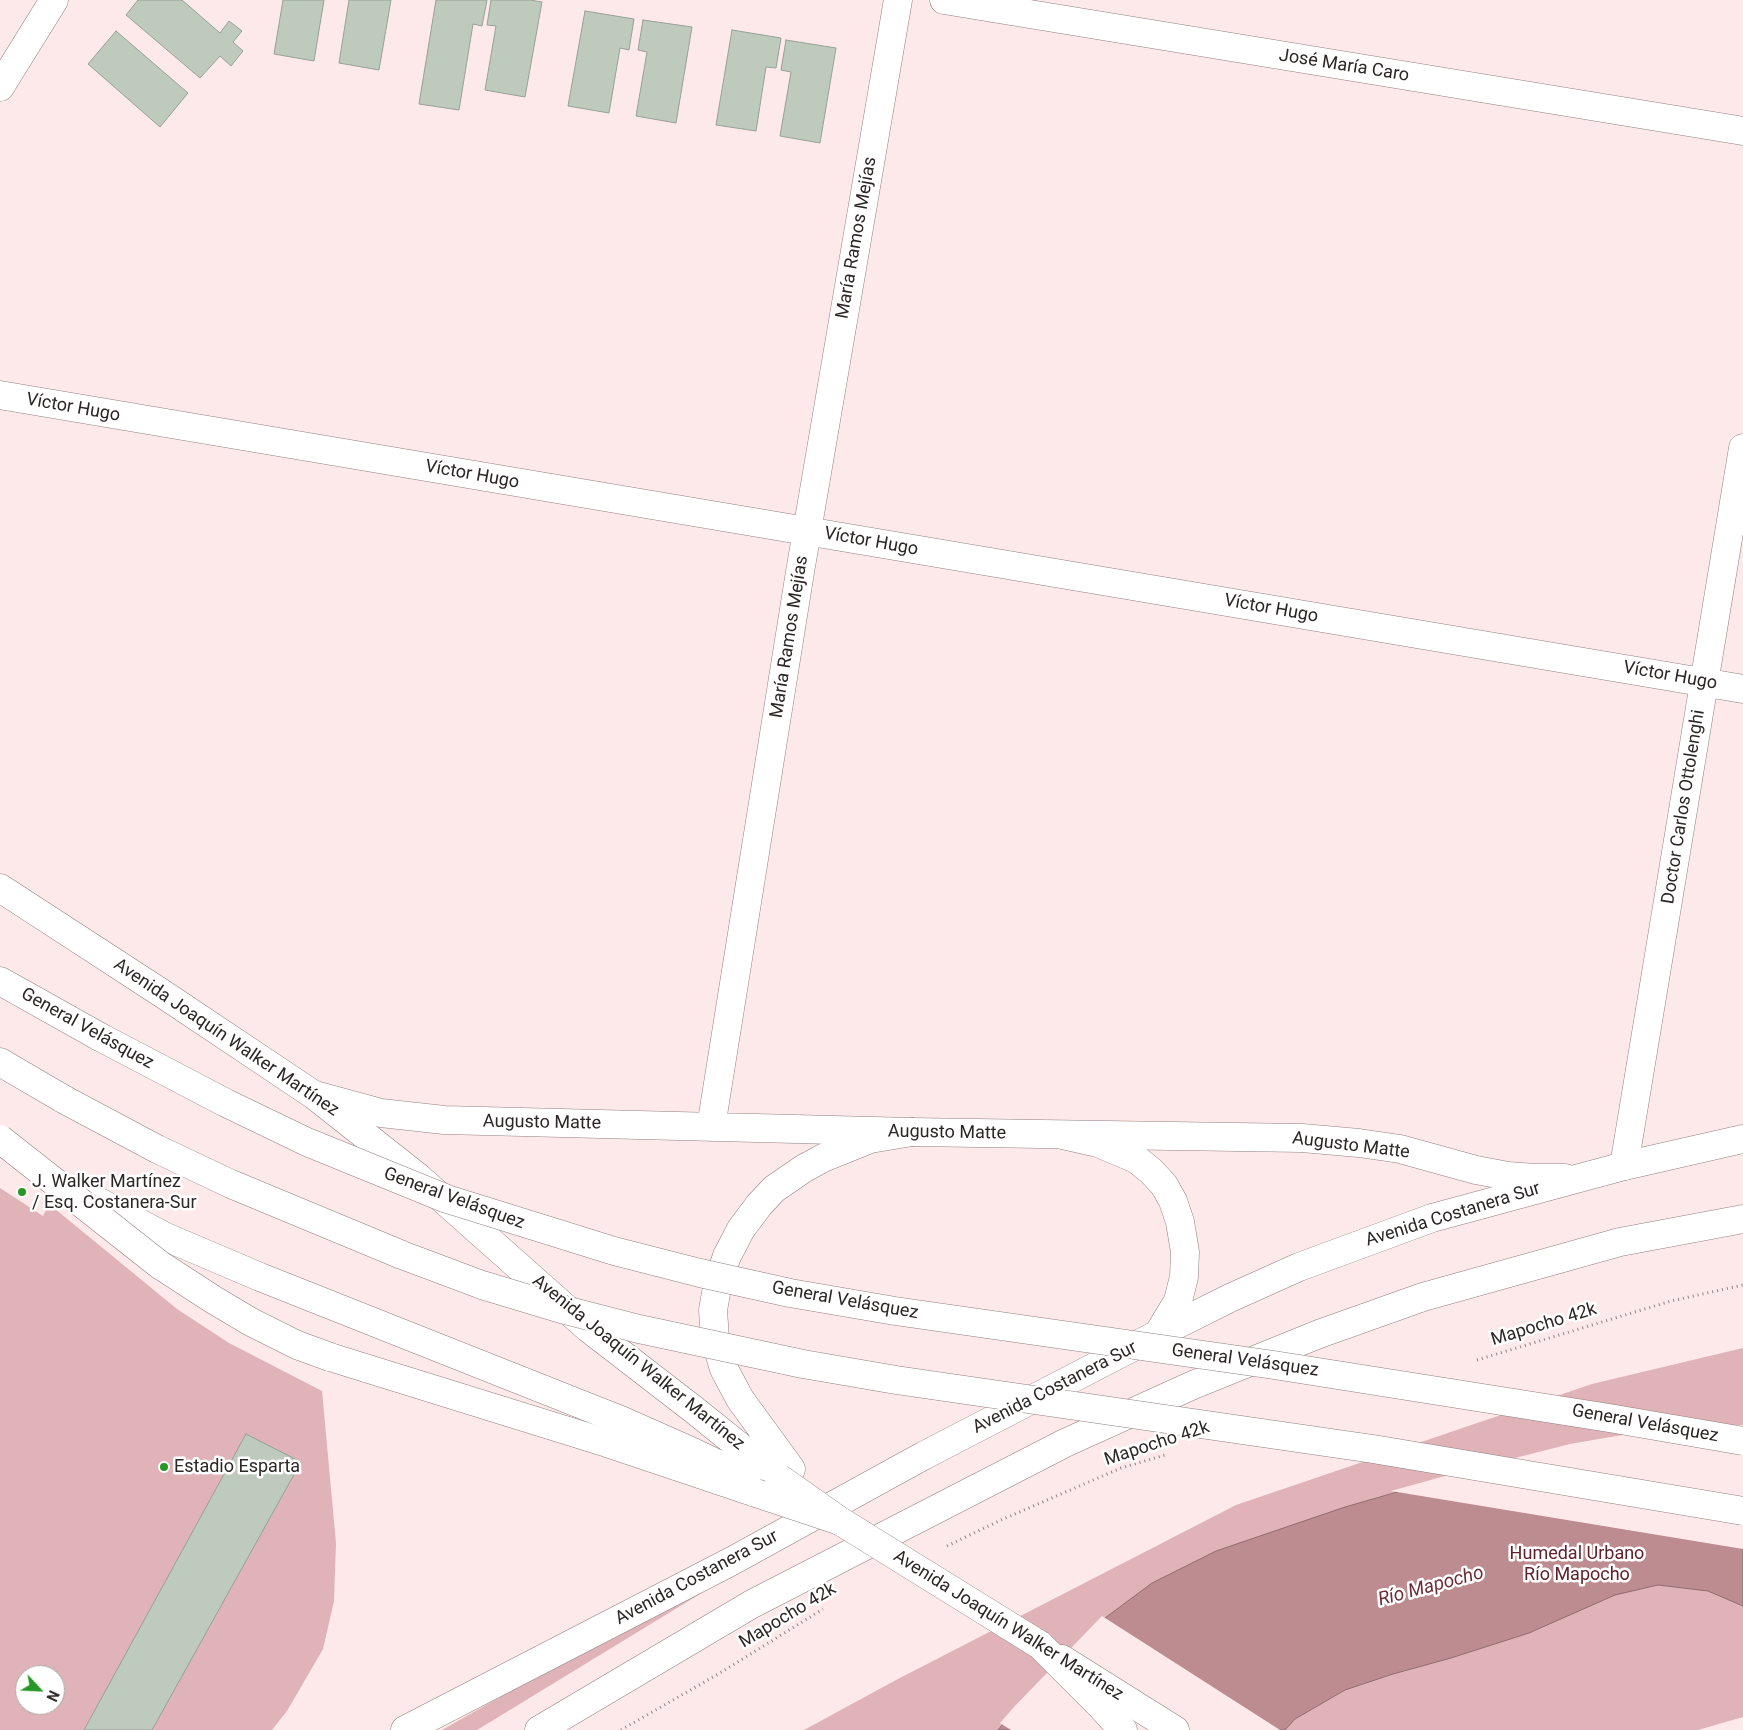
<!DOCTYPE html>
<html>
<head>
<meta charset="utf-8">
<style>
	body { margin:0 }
	#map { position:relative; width:1743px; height:1730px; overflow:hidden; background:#fee9ea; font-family:Roboto,sans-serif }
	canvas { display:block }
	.north { position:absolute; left:15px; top:1665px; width:50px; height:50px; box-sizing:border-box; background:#fff; border:1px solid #aba8a8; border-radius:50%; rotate:115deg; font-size:14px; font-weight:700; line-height:20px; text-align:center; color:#2d2626 }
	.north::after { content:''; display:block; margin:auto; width:18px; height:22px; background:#249725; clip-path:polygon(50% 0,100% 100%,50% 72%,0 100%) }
</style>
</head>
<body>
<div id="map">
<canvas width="1743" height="1730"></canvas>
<div class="north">N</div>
</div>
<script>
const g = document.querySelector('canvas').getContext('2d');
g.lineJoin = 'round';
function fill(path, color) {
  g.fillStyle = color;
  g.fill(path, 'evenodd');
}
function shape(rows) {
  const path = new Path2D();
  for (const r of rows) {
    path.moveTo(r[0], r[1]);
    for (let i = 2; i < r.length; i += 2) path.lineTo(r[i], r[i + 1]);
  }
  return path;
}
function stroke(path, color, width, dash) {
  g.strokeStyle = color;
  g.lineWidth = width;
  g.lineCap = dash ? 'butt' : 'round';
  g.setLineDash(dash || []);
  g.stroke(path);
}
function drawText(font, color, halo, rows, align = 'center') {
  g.font = font + ' Roboto,sans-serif';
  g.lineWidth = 5;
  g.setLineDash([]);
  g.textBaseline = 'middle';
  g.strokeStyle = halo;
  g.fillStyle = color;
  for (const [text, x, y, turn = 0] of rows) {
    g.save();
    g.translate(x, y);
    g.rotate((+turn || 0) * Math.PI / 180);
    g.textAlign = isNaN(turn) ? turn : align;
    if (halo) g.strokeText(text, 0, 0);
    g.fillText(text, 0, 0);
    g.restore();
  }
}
const green = shape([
	[0,1188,43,1216,49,1204,177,1309,229,1343,322,1391,336,1543,334,1601,323,1649,287,1711,272,1730,0,1730],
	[25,1675,55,1675,55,1705,25,1705],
	[1743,1348,1743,1717,1698,1730,804,1730,896,1680,1236,1505,1592,1384],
	[736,1572,477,1730,442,1730,604,1638]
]);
const water = shape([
	[1743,1428,1743,1606,1708,1591,1658,1585,1615,1595,1529,1633,1451,1658,1393,1674,1345,1690,1295,1719,1285,1730,998,1730,1016,1709,1105,1618,1152,1583,1216,1551,1345,1507,1453,1476,1743,1428]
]);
const pier = shape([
	[1743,1425,1743,1549,1391,1491,1452,1474,1570,1444,1634,1433],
	[1102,1616,1280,1730,1011,1730,1000,1723,1014,1707]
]);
const building = shape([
	[138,0,182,0,220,33,229,21,242,31,233,42,243,51,231,66,220,56,200,78,126,15,138,0],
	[283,0,324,0,314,61,274,54,283,0],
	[349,0,391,0,379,70,339,63,349,0],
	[436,0,487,0,482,26,473,24,459,110,419,104,436,0],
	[491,0,530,0,542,2,525,97,485,90,496,26,487,25,491,0],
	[585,11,634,19,629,50,620,48,609,113,568,106,585,11],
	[643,20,692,27,676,123,636,116,647,52,638,50,643,20],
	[732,30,781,38,776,68,766,67,756,131,716,125,732,30],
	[116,31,188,93,160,127,88,64,116,31],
	[786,40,836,48,820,143,780,136,791,72,781,70,786,40],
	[246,1434,301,1462,152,1730,84,1730,246,1434]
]);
const path = shape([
	[1477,1360,1671,1301,1743,1285],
	[947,1546,1001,1520,1121,1468,1165,1455],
	[621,1730,720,1673,823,1609]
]);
const minor = shape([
	[944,0,1743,131],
	[0,87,54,0],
	[0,395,1743,689],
	[315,1095,381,1113,444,1120,912,1132,1302,1138,1359,1143,1400,1149,1476,1170,1508,1176,1535,1178,1565,1178],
	[711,1127,800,572,898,0],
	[1624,1166,1743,448]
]);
const major = shape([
	[0,888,163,994,314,1095,419,1178,588,1328,693,1409,779,1478],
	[1063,1135,1098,1143,1136,1159,1151,1171,1164,1185,1173,1201,1180,1222,1185,1252,1184,1277,1178,1301,1158,1334],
	[82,1193,166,1237,260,1277,623,1421,693,1452,766,1487],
	[791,1469,740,1399,724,1369,715,1339,713,1310,718,1282,727,1256,741,1229,759,1205,774,1189,803,1169,823,1158,870,1139,912,1132],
	[1062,1659,1175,1730],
	[405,1730,732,1561,923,1456,1158,1334,1230,1298,1299,1267,1432,1218,1624,1166,1743,1139],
	[539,1730,752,1604,1065,1443,1193,1385,1319,1334,1423,1297,1620,1242,1743,1219]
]);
const highway = shape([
	[0,981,100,1037],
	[0,1062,65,1100],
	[330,1357,607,1443,756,1493],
	[1040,1645,1099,1704,1123,1730]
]);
const majorBridge = shape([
	[779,1478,840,1521,1040,1645]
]);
const highwayBridge = shape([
	[100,1037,226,1103,307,1142,447,1199,614,1251,700,1273,790,1293,895,1311,1274,1365,1609,1418,1743,1441],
	[65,1100,157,1149,231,1184,402,1255,482,1285,565,1310,639,1329,803,1364,896,1380,1373,1449,1743,1511],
	[0,1139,160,1265,214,1300,251,1322,297,1345,330,1357],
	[756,1493,840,1521]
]);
const markers = [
	[22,1192,5,"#249725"],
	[164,1467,5,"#249725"]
];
const streetNames = [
	["José María Caro",1344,66,9],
	["María Ramos Mejías",857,238,-80],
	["Víctor Hugo",73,408,10],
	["Víctor Hugo",472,475,10],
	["Víctor Hugo",871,542,10],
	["Víctor Hugo",1271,609,10],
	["María Ramos Mejías",790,637,-81],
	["Víctor Hugo",1670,676,10],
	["Doctor Carlos Ottolenghi",1684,807,-81],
	["General Velásquez",87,1029,29],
	["Avenida Joaquín Walker Martínez",226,1038,34],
	["Augusto Matte",542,1123,1],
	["Augusto Matte",947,1133,1],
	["Augusto Matte",1351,1146,7],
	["General Velásquez",454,1199,20],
	["Avenida Costanera Sur",1453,1215,-17],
	["General Velásquez",845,1301,10],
	["Mapocho 42k",1544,1325,-17],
	["General Velásquez",1245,1361,8],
	["Avenida Joaquín Walker Martínez",638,1363,39],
	["Avenida Costanera Sur",1055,1388,-27],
	["General Velásquez",1645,1424,10],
	["Mapocho 42k",1157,1444,-18],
	["Avenida Costanera Sur",697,1578,-28],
	["Mapocho 42k",788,1616,-31],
	["Avenida Joaquín Walker Martínez",1008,1626,32]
];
const poiNames = [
	["J. Walker Martínez",32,1182],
	["/ Esq. Costanera-Sur",32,1203],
	["Estadio Esparta",174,1467]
];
const parkNames = [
	["Humedal Urbano",1577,1554],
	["Río Mapocho",1577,1575]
];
const waterNames = [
	["Río Mapocho",1431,1587,-15]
];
fill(green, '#dfb3b7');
fill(water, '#bc8c90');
stroke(water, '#916d70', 1);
fill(pier, '#fee9ea');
fill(building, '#becabc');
stroke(building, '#96a195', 1);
stroke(minor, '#917f80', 29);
stroke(major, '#917f80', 29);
stroke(highway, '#917f80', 29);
stroke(path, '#918384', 3, [1, 4]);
stroke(minor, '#fff', 28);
stroke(major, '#fff', 28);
stroke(highway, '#fff', 28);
stroke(majorBridge, '#917f80', 29, []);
stroke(highwayBridge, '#917f80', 29, []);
stroke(majorBridge, '#fff', 28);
stroke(highwayBridge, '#fff', 28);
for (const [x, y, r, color] of markers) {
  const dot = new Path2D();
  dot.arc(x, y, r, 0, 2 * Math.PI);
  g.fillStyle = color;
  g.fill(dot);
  stroke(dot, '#fff', 2);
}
drawText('18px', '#2d2626', '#fff', streetNames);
drawText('18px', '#2d2626', '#fff', poiNames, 'left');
drawText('18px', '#5f212b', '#fff', parkNames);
drawText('italic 19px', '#6c2d36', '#fff', waterNames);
</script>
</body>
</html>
